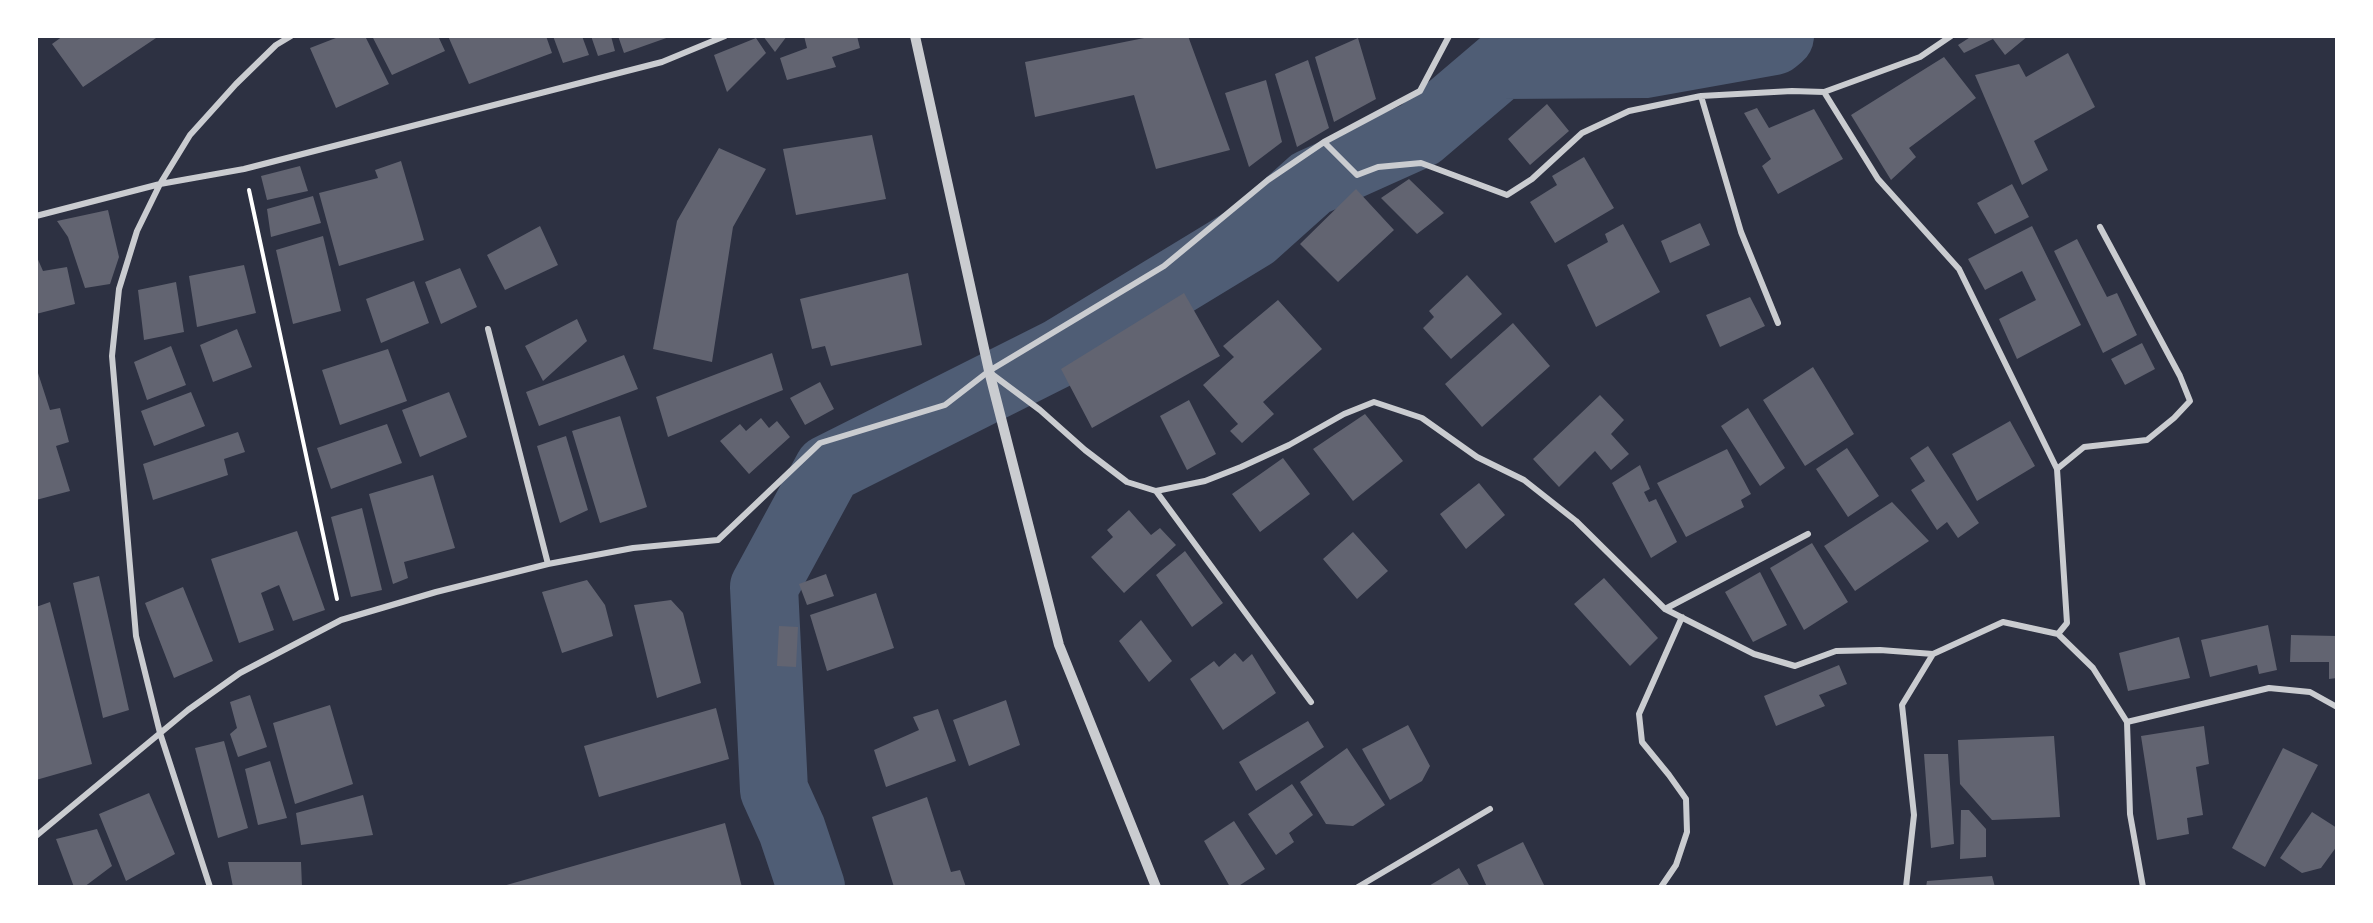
<!DOCTYPE html>
<html>
<head>
<meta charset="utf-8">
<style>
	body { margin:0 }
	#map { position:relative; width:2373px; height:923px; overflow:hidden; background:#2d3142; font-family:"Varela Round",sans-serif }
	canvas { display:block }
	.frame { position:absolute; inset:0; border:38px solid #fff; pointer-events:none }
</style>
</head>
<body>
<div id="map">
<canvas width="2373" height="923"></canvas>
<div class="frame"></div>
</div>
<script>
const g = document.querySelector('canvas').getContext('2d');
g.lineJoin = 'round';
function shape(rows) {
  const path = new Path2D();
  for (const r of rows) {
    path.moveTo(r[0], r[1]);
    for (let i = 2; i < r.length; i += 2) path.lineTo(r[i], r[i + 1]);
  }
  return path;
}
function stroke(path, color, width, dash) {
  g.strokeStyle = color;
  g.lineWidth = width;
  g.lineCap = dash ? 'butt' : 'round';
  g.setLineDash(dash || []);
  g.stroke(path);
}
function fill(path, color) {
  g.fillStyle = color;
  g.fill(path, 'evenodd');
}
const river = shape([
	[811,887,792,830,774,790,764,587,828,469,1059,353,1253,235,1311,183,1420,134,1501,65,1645,64,1774,41,1780,36]
]);
const building = shape([
	[63,36,159,36,83,87,52,44],
	[341,36,365,36,389,84,336,108,310,48],
	[372,36,438,36,445,51,392,75],
	[448,36,546,36,552,53,469,84],
	[553,36,582,36,589,55,563,63],
	[591,36,611,36,615,51,598,56],
	[618,36,672,36,624,53],
	[763,36,787,36,775,52],
	[804,36,857,36,860,48,832,57,836,67,787,80,780,58,807,48],
	[1154,36,1188,36,1230,150,1156,169,1134,95,1035,117,1025,62],
	[1972,36,2028,36,2005,55,1993,39,1964,53,1958,45],
	[756,38,766,53,727,92,714,55],
	[1358,38,1376,99,1334,122,1315,57],
	[2068,53,2095,107,2034,141,2048,170,2022,185,1975,75,2019,64,2026,77],
	[1944,57,1976,98,1909,148,1916,157,1891,180,1851,115],
	[1308,60,1329,128,1297,147,1275,74],
	[1266,80,1282,142,1249,167,1225,93],
	[1547,104,1569,131,1530,165,1508,139],
	[1757,108,1769,128,1814,109,1843,159,1778,194,1762,166,1771,159,1744,113],
	[872,135,886,199,796,215,783,149],
	[719,148,766,169,733,227,712,362,653,349,677,221],
	[1584,157,1614,208,1555,243,1530,202,1557,185,1552,176],
	[401,161,424,240,339,266,319,193,378,178,375,170],
	[300,166,308,191,267,200,261,176],
	[1409,179,1444,213,1417,234,1381,198],
	[2012,184,2029,217,1995,234,1977,203],
	[1356,189,1394,230,1338,282,1300,244],
	[313,196,321,223,271,237,267,209],
	[108,210,119,257,110,284,85,288,68,237,57,221],
	[1700,223,1710,245,1670,263,1661,241],
	[1623,224,1660,292,1596,327,1567,265,1608,242,1605,234],
	[540,226,558,265,505,290,487,255],
	[2032,226,2081,325,2017,359,1999,319,2036,300,2022,271,1985,290,1968,259],
	[323,236,341,311,293,324,276,250],
	[2077,239,2107,297,2117,293,2137,335,2103,353,2054,251],
	[36,255,43,271,67,267,75,304,36,314],
	[244,265,256,313,197,327,189,276],
	[460,268,477,307,441,324,425,282],
	[908,273,922,345,831,366,825,346,812,349,800,299],
	[1467,275,1502,314,1451,359,1423,328,1434,317,1429,311],
	[414,281,429,323,381,343,366,299],
	[176,282,184,332,144,340,138,290],
	[1184,293,1220,356,1092,428,1061,369],
	[1750,297,1765,326,1720,347,1706,315],
	[1278,300,1322,349,1263,402,1274,414,1242,443,1230,431,1238,424,1203,385,1234,357,1223,346],
	[577,319,587,341,543,381,525,346],
	[1513,323,1550,366,1482,427,1445,384],
	[237,329,252,367,213,382,200,345],
	[2142,343,2155,369,2125,385,2111,359],
	[171,346,186,385,147,400,134,362],
	[388,349,407,401,340,425,322,370],
	[772,353,783,390,668,437,656,397],
	[624,355,638,389,539,426,526,392],
	[1813,367,1854,434,1805,466,1763,400],
	[36,373,38,373,50,410,60,408,69,442,56,446,70,491,36,500],
	[820,382,834,409,805,425,790,398],
	[191,392,205,426,154,446,141,411],
	[449,392,467,437,420,457,402,410],
	[1600,395,1624,420,1611,434,1629,454,1611,470,1595,451,1559,487,1533,459],
	[1189,400,1216,454,1187,470,1160,416],
	[1748,408,1785,468,1760,486,1721,426],
	[1365,414,1403,461,1353,501,1313,449],
	[620,416,647,507,600,523,572,431],
	[761,418,769,428,777,421,790,437,749,474,720,441,740,424,746,431],
	[2010,421,2035,466,1977,501,1952,454],
	[387,424,402,463,331,489,317,448],
	[238,432,245,452,224,459,228,475,153,500,143,464],
	[566,436,588,510,560,523,537,446],
	[1928,446,1979,523,1958,538,1947,522,1937,530,1911,490,1925,481,1910,458],
	[1847,448,1879,496,1848,517,1816,469],
	[1727,449,1751,494,1741,500,1744,507,1686,537,1657,483],
	[1283,458,1310,494,1260,532,1232,494],
	[1640,465,1650,489,1644,492,1649,502,1656,499,1677,542,1651,558,1612,483],
	[433,475,455,548,404,562,408,578,393,584,369,494],
	[1479,483,1505,515,1466,549,1440,514],
	[1892,502,1929,541,1855,591,1824,546],
	[362,508,382,590,351,597,331,517],
	[1129,510,1151,535,1160,528,1176,545,1124,593,1091,557,1113,537,1107,530],
	[297,531,325,610,293,621,279,585,261,593,274,630,239,643,211,559],
	[1353,532,1388,571,1357,599,1323,559],
	[1812,543,1848,602,1804,630,1770,568],
	[1185,551,1223,603,1192,627,1156,575],
	[1760,572,1787,625,1753,642,1725,592],
	[826,574,834,596,807,605,799,584],
	[99,576,129,710,103,718,73,583],
	[1604,578,1658,638,1630,666,1574,604],
	[587,580,605,605,613,636,562,653,542,592],
	[183,587,213,661,174,678,145,603],
	[876,593,894,648,827,671,810,615],
	[671,600,683,613,701,683,657,698,634,605],
	[50,602,92,764,36,780,36,607],
	[1141,620,1172,661,1149,682,1119,641],
	[2268,625,2277,670,2259,674,2257,665,2210,677,2201,640],
	[779,626,798,627,796,667,777,666],
	[2291,635,2337,636,2337,678,2329,679,2329,662,2290,662],
	[2179,637,2190,678,2128,691,2119,653],
	[1235,653,1243,662,1252,654,1276,693,1223,730,1190,679,1214,661,1219,667],
	[1839,665,1847,684,1819,695,1825,706,1776,726,1764,696],
	[250,695,267,747,238,757,230,734,237,728,230,702],
	[1006,700,1020,745,969,766,953,720],
	[330,705,353,784,295,804,273,723],
	[716,708,729,759,599,797,584,746],
	[938,709,956,761,886,787,874,750,919,730,913,717],
	[1308,721,1324,747,1256,791,1239,762],
	[1408,725,1430,766,1422,781,1390,800,1362,749],
	[2204,726,2209,764,2196,767,2203,815,2187,818,2189,834,2157,840,2141,736],
	[2054,736,2060,817,1992,820,1960,784,1958,740],
	[224,741,248,828,218,838,195,748],
	[1347,748,1385,805,1353,826,1326,824,1300,782],
	[2283,748,2318,765,2265,867,2232,848],
	[1924,754,1948,754,1954,844,1931,848],
	[270,761,287,818,258,825,245,769],
	[1292,784,1313,815,1289,833,1294,842,1276,855,1248,814],
	[149,793,175,854,126,881,99,814],
	[363,795,373,835,301,845,296,813],
	[927,797,951,872,960,870,966,887,894,887,872,817],
	[1961,810,1969,810,1986,829,1986,857,1960,859],
	[2312,812,2337,828,2337,846,2321,868,2302,873,2280,858],
	[1234,821,1265,869,1237,887,1230,887,1204,841],
	[725,823,742,887,503,887,503,886],
	[97,829,112,866,84,887,74,887,56,839],
	[1523,842,1545,887,1487,887,1477,865],
	[228,862,301,862,302,887,233,887],
	[1459,868,1470,887,1427,887],
	[1992,876,1995,887,1926,887,1927,881]
]);
const path = shape([
	[249,190,337,599]
]);
const minor = shape([
	[1951,36,1920,57,1824,92,1878,179,1959,269,2057,469,2067,623,2058,634],
	[1701,96,1741,232,1778,323],
	[1324,142,1357,175,1378,167,1421,163,1507,195,1532,179,1582,133,1629,111,1701,96,1792,91,1824,92],
	[36,216,160,184,244,169,662,62,725,36],
	[488,329,548,564],
	[989,372,1040,410,1085,450,1127,482,1156,491,1311,702],
	[2057,469,2084,447,2147,440,2174,418,2190,401,2180,376,2100,227],
	[1156,491,1205,481,1241,467,1289,445,1344,414,1374,402,1422,418,1477,457,1524,480,1576,521,1665,609,1754,654,1795,666,1836,651,1880,650,1933,654],
	[1665,609,1808,534],
	[2127,722,2269,688,2310,692,2337,707],
	[36,836,188,710,240,673,341,620,436,592,548,564,633,548,718,540,820,443,945,405,989,371,1164,266,1268,180,1324,142,1420,91,1449,36],
	[210,887,160,733,136,636,112,356,119,289,137,231,160,184,190,135,236,84,276,45,291,36],
	[1358,887,1490,809],
	[1661,887,1676,865,1687,832,1686,799,1669,775,1642,742,1639,714,1682,617],
	[1906,887,1914,815,1902,705,1933,654,2003,622,2058,634,2093,668,2127,722,2130,814,2143,887]
]);
const tertiary = shape([
	[915,36,989,371,1059,645,1156,887]
]);
stroke(river, '#4f5d75', 68);
fill(building, '#626471');
stroke(path, '#fff', 4);
stroke(minor, '#caccd0', 6);
stroke(tertiary, '#caccd0', 10);
</script>
</body>
</html>
